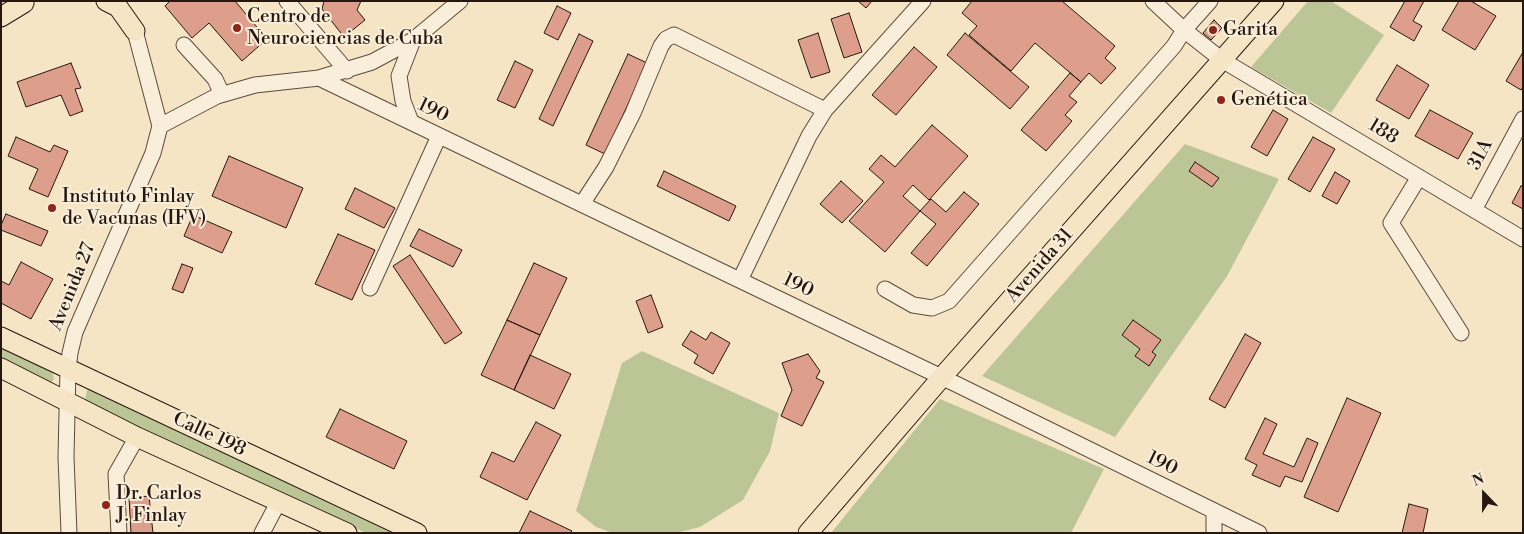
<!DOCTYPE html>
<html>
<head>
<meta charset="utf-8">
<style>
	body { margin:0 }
	#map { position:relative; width:1524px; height:534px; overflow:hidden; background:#f6e5c5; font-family:"Libre Bodoni",serif }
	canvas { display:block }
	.frame { position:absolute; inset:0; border:2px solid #261811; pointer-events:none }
	.north { position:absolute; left:1459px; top:469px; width:50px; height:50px; -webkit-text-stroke:4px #f9eed9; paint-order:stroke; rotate:338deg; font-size:14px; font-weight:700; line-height:20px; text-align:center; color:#261811 }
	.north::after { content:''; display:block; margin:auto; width:18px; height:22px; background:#261811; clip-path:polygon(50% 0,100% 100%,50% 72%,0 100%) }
</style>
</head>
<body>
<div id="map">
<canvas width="1524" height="534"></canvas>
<div class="frame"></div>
<div class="north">N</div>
</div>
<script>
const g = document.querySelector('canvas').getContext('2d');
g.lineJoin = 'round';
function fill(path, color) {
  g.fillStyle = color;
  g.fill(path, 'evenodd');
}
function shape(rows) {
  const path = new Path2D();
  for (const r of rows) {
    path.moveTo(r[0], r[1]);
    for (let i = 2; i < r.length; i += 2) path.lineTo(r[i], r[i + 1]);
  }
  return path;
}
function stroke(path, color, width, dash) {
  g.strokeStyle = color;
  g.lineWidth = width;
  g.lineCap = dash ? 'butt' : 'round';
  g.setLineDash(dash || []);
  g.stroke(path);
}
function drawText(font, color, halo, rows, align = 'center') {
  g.font = font + ' "Libre Bodoni",serif';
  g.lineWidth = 4;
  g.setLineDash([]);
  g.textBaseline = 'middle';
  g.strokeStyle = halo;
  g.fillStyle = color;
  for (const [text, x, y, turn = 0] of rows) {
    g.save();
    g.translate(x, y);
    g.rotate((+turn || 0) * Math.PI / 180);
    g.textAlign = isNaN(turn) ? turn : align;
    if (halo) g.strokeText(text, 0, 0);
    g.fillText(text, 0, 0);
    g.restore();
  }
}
const green = shape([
	[1308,1,1331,1,1384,35,1331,113,1251,67],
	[1185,144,1279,179,1227,276,1115,437,982,376],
	[1,346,52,371,54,379,51,383,46,385,1,362],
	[642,351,779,413,770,451,743,500,700,527,676,533,613,533,596,527,576,511,622,363],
	[88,388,400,533,366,533,92,406,85,400,86,394],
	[940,399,1104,469,1071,533,831,533]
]);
const building = shape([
	[170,1,235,1,267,39,242,61,209,23,192,38,165,6,170,1],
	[324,1,361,1,357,10,365,20,344,37,322,9,324,1],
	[858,1,872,1,866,8,858,1],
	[972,1,1062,1,1115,46,1105,58,1116,68,1101,84,1089,73,1081,82,1035,43,1011,71,969,35,977,26,962,13,972,1],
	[1405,1,1424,1,1413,21,1422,26,1414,41,1390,27,1405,1],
	[1459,1,1471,1,1496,16,1475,50,1442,30,1459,1],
	[557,6,571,13,558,40,544,33,557,6],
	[849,13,862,52,844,58,831,19,849,13],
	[1214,20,1222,28,1211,40,1203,33,1214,20],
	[818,33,830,72,811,78,798,40,818,33],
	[965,33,1029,87,1010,109,947,55,965,33],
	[579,34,593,41,553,126,539,119,579,34],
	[914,47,937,67,896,115,872,95,914,47],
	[1523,52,1523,87,1521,90,1506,81,1523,52],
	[628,54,647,63,605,154,586,145,628,54],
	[515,61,533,70,515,108,497,100,515,61],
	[71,63,81,88,75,89,83,111,70,116,61,95,26,107,17,82,71,63],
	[1397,65,1429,85,1409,119,1376,100,1397,65],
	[1070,73,1081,82,1069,96,1077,102,1065,115,1072,121,1046,151,1021,130,1070,73],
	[1273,110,1288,119,1267,156,1251,147,1273,110],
	[1430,110,1473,133,1458,159,1415,136,1430,110],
	[932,125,968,156,929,200,913,185,903,196,920,211,885,252,849,221,884,182,869,169,881,155,895,167,932,125],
	[16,137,50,152,54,145,68,151,48,197,29,189,38,169,8,156,16,137],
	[1313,137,1335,149,1310,192,1288,179,1313,137],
	[229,156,303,188,286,228,212,196,229,156],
	[1195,162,1219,178,1212,187,1189,171,1195,162],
	[664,171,736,206,729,221,657,186,664,171],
	[1335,172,1350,181,1337,204,1322,196,1335,172],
	[841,181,863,201,842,223,820,204,841,181],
	[1521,186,1523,186,1523,209,1512,203,1521,186],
	[355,188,395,208,384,228,345,209,355,188],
	[964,192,979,204,927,266,911,253,936,224,920,211,931,199,946,212,964,192],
	[6,214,48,231,41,246,1,230,1,225,6,214],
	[193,215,232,232,222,253,184,236,193,215],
	[419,229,462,250,453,267,410,246,419,229],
	[338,234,375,250,352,300,315,284,338,234],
	[410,255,462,333,445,344,393,266,410,255],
	[21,262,53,279,31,319,1,303,1,281,9,285,21,262],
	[534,263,567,278,540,335,507,320,534,263],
	[182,264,193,268,183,293,172,289,182,264],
	[651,295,663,327,648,333,636,301,651,295],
	[507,320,540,335,514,390,481,375,507,320],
	[1133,320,1161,340,1152,352,1156,355,1149,366,1135,356,1140,349,1122,335,1133,320],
	[691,331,706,340,711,332,730,343,713,374,694,363,698,355,682,345,691,331],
	[1245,334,1261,343,1225,408,1209,399,1245,334],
	[808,354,820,371,816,378,824,382,802,426,781,416,792,390,782,363,808,354],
	[530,355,571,374,554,409,514,390,530,355],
	[1347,398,1381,413,1338,512,1304,497,1347,398],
	[340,409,407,441,394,469,326,437,340,409],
	[1265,418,1277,424,1263,454,1294,467,1307,438,1318,443,1302,482,1285,476,1280,487,1252,475,1257,465,1245,459,1265,418],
	[536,422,561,435,527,500,480,477,492,452,514,462,536,422],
	[149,496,153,533,131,533,129,498,149,496],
	[1409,504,1428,509,1423,533,1402,533,1409,504],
	[530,511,572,531,570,533,519,533,530,511]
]);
const minor = shape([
	[287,1,347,71],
	[1153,1,1184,30,1222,60,1523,239],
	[135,31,160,126],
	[184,45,215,79,222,94],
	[319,78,958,385,1259,533],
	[411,122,403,101,399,76,413,40],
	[1419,177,1391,223,1461,333],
	[582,204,606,167,633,113,661,46,666,39,674,35,825,110],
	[1474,210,1523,119],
	[740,280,809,136,825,110,923,1],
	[370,288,439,136],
	[885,289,913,305,932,308,949,301,1174,46,1184,30,1210,1],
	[69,533,66,457,68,369,70,353,75,332,153,153,160,126,217,96,255,85,319,78,372,62,413,40,460,1],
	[119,533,116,474,137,437],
	[262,533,279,501],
	[1214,533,1214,511]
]);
const major = shape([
	[106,1,118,7,135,31],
	[1,17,24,3],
	[1,337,417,533],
	[1,368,137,437,347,533],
	[808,533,942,377,1274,1]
]);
const markers = [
	[237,28,5,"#8f2418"],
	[1213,30,5,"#8f2418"],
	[1221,100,5,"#8f2418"],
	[52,208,5,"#8f2418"],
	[106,505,5,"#8f2418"]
];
const poiNames = [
	["Centro de",247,17],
	["Neurociencias de Cuba",247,39],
	["Garita",1223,30],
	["Genética",1231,100],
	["Instituto Finlay",62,197],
	["de Vacunas (IFV)",62,219],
	["Dr. Carlos",116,494],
	["J. Finlay",116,516]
];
const streetNames = [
	["190",433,111,26],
	["188",1383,132,31],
	["31A",1481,155,-62],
	["Avenida 31",1040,266,-49],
	["190",798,286,26],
	["Avenida 27",73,287,-68],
	["Calle 198",209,435,25],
	["190",1162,464,26]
];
fill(green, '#bcc595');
fill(building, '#de9e8c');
stroke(building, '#261811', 1);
stroke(minor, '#5a4b3e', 17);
stroke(major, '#261811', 21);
stroke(minor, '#f9eed9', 15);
stroke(major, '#f6e5c5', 19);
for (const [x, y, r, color] of markers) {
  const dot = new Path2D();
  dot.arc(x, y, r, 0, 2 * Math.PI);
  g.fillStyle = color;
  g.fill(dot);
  stroke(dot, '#f9eed9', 2);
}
drawText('19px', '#261811', '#f9eed9', poiNames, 'left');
drawText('19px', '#261811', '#f9eed9', streetNames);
</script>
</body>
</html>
